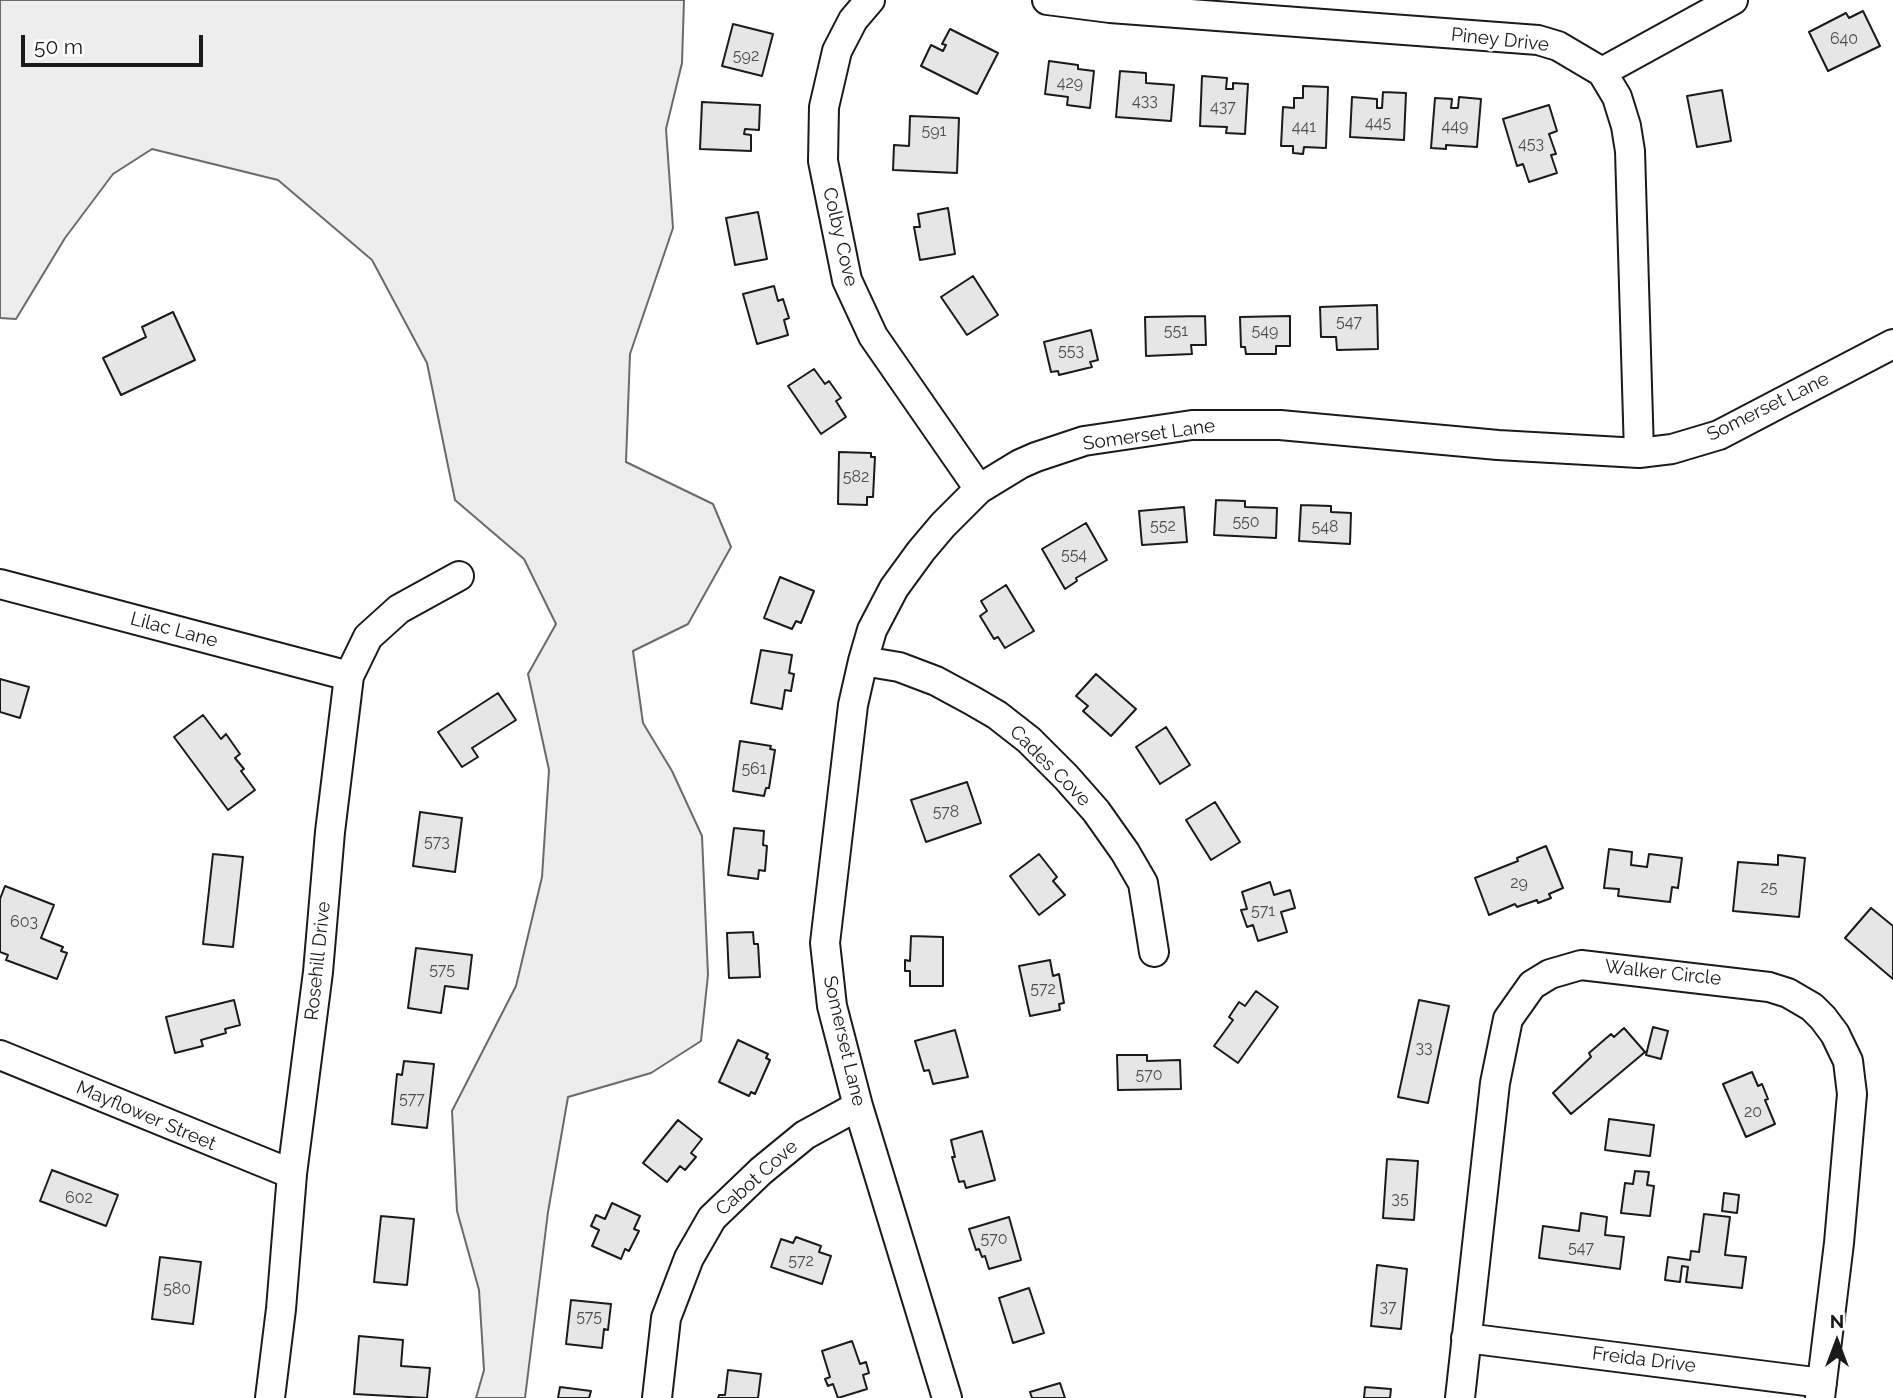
<!DOCTYPE html>
<html>
<head>
<meta charset="utf-8">
<style>
	body { margin:0 }
	#map { position:relative; width:1893px; height:1398px; overflow:hidden; background:#fff; font-family:Raleway,sans-serif }
	canvas { display:block }
	.north { position:absolute; left:1802px; top:1307px; width:70px; height:70px; -webkit-text-stroke:5px #fff; paint-order:stroke; rotate:0deg; font-size:19px; font-weight:700; line-height:28px; text-align:center; color:#1a1a1a }
	.north::after { content:''; display:block; margin:auto; width:24px; height:32px; background:#1a1a1a; clip-path:polygon(50% 0,100% 100%,50% 72%,0 100%) }
	.scale { position:absolute; left:21px; top:35px; width:182px; height:32px; box-sizing:border-box; border:4px solid #1a1a1a; border-top:0; padding-left:9px; font-size:21px; line-height:24px; white-space:nowrap; color:#1a1a1a; -webkit-text-stroke:5px #fff; paint-order:stroke }
</style>
</head>
<body>
<div id="map">
<canvas width="1893" height="1398"></canvas>
<div class="north">N</div>
<div class="scale">50 m</div>
</div>
<script>
const g = document.querySelector('canvas').getContext('2d');
g.lineJoin = 'round';
function fill(path, color) {
  g.fillStyle = color;
  g.fill(path, 'evenodd');
}
function shape(rows) {
  const path = new Path2D();
  for (const r of rows) {
    path.moveTo(r[0], r[1]);
    for (let i = 2; i < r.length; i += 2) path.lineTo(r[i], r[i + 1]);
  }
  return path;
}
function stroke(path, color, width, dash) {
  g.strokeStyle = color;
  g.lineWidth = width;
  g.lineCap = dash ? 'butt' : 'round';
  g.setLineDash(dash || []);
  g.stroke(path);
}
function drawText(font, color, halo, rows, align = 'center') {
  g.font = font + ' Raleway,sans-serif';
  g.lineWidth = 5;
  g.setLineDash([]);
  g.textBaseline = 'middle';
  g.strokeStyle = halo;
  g.fillStyle = color;
  for (const [text, x, y, turn = 0] of rows) {
    g.save();
    g.translate(x, y);
    g.rotate((+turn || 0) * Math.PI / 180);
    g.textAlign = isNaN(turn) ? turn : align;
    if (halo) g.strokeText(text, 0, 0);
    g.fillText(text, 0, 0);
    g.restore();
  }
}
const built = shape([
	[0,0,684,0,682,63,666,129,673,228,630,354,626,462,713,504,731,547,688,624,633,651,643,723,672,771,702,836,708,975,701,1041,651,1073,568,1097,548,1212,525,1398,476,1398,484,1370,479,1290,457,1211,452,1111,516,986,542,877,549,770,528,674,556,624,524,559,455,500,427,363,372,260,278,180,152,149,113,174,65,238,16,319,0,318,0,0]
]);
const building = shape([
	[1863,11,1880,46,1828,71,1809,32,1846,13,1849,18,1863,11],
	[733,24,773,34,762,76,722,66,733,24],
	[950,29,998,53,977,94,921,66,931,45,943,51,946,45,942,44,950,29],
	[1049,61,1078,65,1078,69,1094,71,1090,108,1067,105,1068,97,1045,94,1049,61],
	[1120,71,1146,73,1146,83,1174,85,1171,121,1116,117,1120,71],
	[1202,76,1227,78,1226,89,1233,89,1233,83,1248,84,1245,134,1226,133,1227,127,1200,126,1202,76],
	[1303,86,1328,87,1326,148,1304,147,1303,154,1293,153,1293,146,1281,146,1283,107,1294,108,1294,98,1303,98,1303,86],
	[1722,90,1731,141,1697,147,1687,96,1722,90],
	[1383,92,1406,93,1404,140,1350,137,1352,97,1377,99,1377,108,1382,108,1383,92],
	[1459,97,1481,99,1477,147,1446,145,1446,149,1431,148,1435,98,1452,99,1451,108,1458,108,1459,97],
	[702,102,760,105,759,130,745,129,744,134,751,135,751,151,700,149,702,102],
	[1549,105,1557,131,1549,134,1556,154,1551,155,1557,173,1529,182,1523,164,1517,166,1503,119,1549,105],
	[910,116,959,118,957,173,893,170,894,145,909,146,910,116],
	[948,208,955,254,920,260,914,227,920,227,918,214,948,208],
	[758,212,767,259,735,265,726,218,758,212],
	[973,276,998,315,967,335,941,297,973,276],
	[774,286,778,301,783,299,789,318,784,320,788,335,757,344,743,294,774,286],
	[1377,305,1378,349,1337,350,1336,337,1321,337,1320,307,1377,305],
	[173,312,195,360,121,395,103,358,146,337,142,327,173,312],
	[1205,316,1206,345,1191,345,1192,354,1146,356,1145,317,1205,316],
	[1290,316,1290,346,1276,346,1276,354,1246,354,1245,347,1241,347,1240,317,1290,316],
	[1091,330,1098,360,1090,362,1092,367,1059,375,1058,371,1051,372,1044,342,1091,330],
	[814,369,825,384,829,381,841,398,836,401,846,417,821,434,788,386,814,369],
	[839,452,871,453,871,457,875,457,873,497,867,497,867,505,838,504,839,452],
	[1216,500,1245,501,1245,507,1277,508,1276,538,1214,535,1216,500],
	[1301,505,1331,506,1331,512,1351,513,1350,544,1299,541,1301,505],
	[1184,507,1187,542,1142,545,1139,511,1184,507],
	[1086,523,1107,560,1076,578,1077,581,1065,589,1042,549,1086,523],
	[780,577,814,591,801,623,796,621,792,629,764,618,780,577],
	[1006,585,1034,631,1005,648,998,637,994,639,980,616,987,611,981,601,1006,585],
	[761,650,792,655,789,673,794,674,791,691,785,690,782,709,751,703,761,650],
	[1096,674,1136,709,1111,736,1083,711,1088,706,1076,696,1096,674],
	[0,679,29,687,20,718,0,712,0,679],
	[498,693,516,720,472,748,478,757,462,767,438,732,498,693],
	[203,715,221,739,226,734,240,754,235,758,244,769,241,771,255,790,228,810,174,737,203,715],
	[1166,727,1190,765,1160,784,1136,747,1166,727],
	[740,741,771,746,770,749,775,750,769,788,766,788,764,796,733,791,740,741],
	[967,782,981,823,926,842,911,800,967,782],
	[1215,802,1240,842,1211,860,1186,820,1215,802],
	[420,812,462,818,455,872,413,866,420,812],
	[734,828,764,831,763,845,767,846,765,871,759,870,758,879,728,875,734,828],
	[1546,846,1563,888,1549,894,1551,898,1538,903,1537,900,1517,907,1515,904,1489,915,1475,878,1518,861,1517,858,1546,846],
	[1609,849,1632,852,1631,865,1647,867,1649,854,1682,858,1678,888,1672,887,1670,902,1618,896,1619,889,1604,888,1609,849],
	[213,854,243,857,233,947,203,944,213,854],
	[1039,854,1057,877,1053,881,1065,895,1039,915,1010,876,1039,854],
	[1778,855,1805,858,1799,917,1733,911,1738,862,1778,865,1778,855],
	[1270,882,1274,895,1290,890,1295,908,1281,912,1287,932,1258,941,1253,925,1247,927,1241,910,1247,909,1242,892,1270,882],
	[5,886,54,905,41,938,63,947,61,951,67,953,57,979,6,960,8,955,0,952,0,899,5,886],
	[1871,908,1893,926,1893,979,1845,938,1871,908],
	[753,932,754,944,758,944,760,977,729,978,727,933,753,932],
	[911,936,943,937,943,986,910,986,910,971,905,971,905,960,910,961,911,936],
	[416,948,472,955,468,989,445,986,441,1013,408,1008,416,948],
	[1050,960,1053,976,1059,974,1064,1003,1059,1004,1060,1010,1030,1016,1019,966,1050,960],
	[1256,991,1278,1007,1238,1063,1214,1046,1233,1020,1229,1017,1239,1002,1245,1006,1256,991],
	[234,1000,240,1025,225,1029,226,1033,201,1040,203,1046,175,1053,166,1017,234,1000],
	[1419,1000,1449,1006,1428,1103,1398,1097,1419,1000],
	[1653,1027,1668,1031,1661,1059,1646,1055,1653,1027],
	[1624,1028,1645,1052,1571,1114,1553,1093,1591,1057,1589,1053,1611,1034,1614,1037,1624,1028],
	[955,1030,968,1077,933,1084,929,1070,924,1071,915,1041,955,1030],
	[738,1040,768,1054,766,1058,770,1060,755,1094,751,1092,749,1096,719,1082,738,1040],
	[1117,1055,1147,1055,1147,1061,1180,1060,1181,1089,1118,1090,1117,1055],
	[404,1061,434,1064,427,1128,392,1124,397,1074,402,1075,404,1061],
	[1752,1072,1758,1086,1762,1084,1768,1099,1765,1100,1775,1124,1746,1137,1723,1084,1752,1072],
	[1609,1119,1654,1125,1650,1156,1605,1150,1609,1119],
	[678,1120,702,1139,691,1153,696,1157,685,1170,680,1166,667,1182,643,1163,678,1120],
	[982,1131,995,1180,966,1188,964,1181,959,1182,952,1157,955,1157,951,1140,982,1131],
	[1387,1159,1418,1161,1414,1220,1383,1218,1387,1159],
	[52,1170,118,1195,106,1226,40,1201,52,1170],
	[1635,1171,1649,1172,1647,1185,1654,1186,1650,1216,1621,1213,1625,1183,1633,1184,1635,1171],
	[1724,1193,1739,1195,1737,1213,1722,1211,1724,1193],
	[612,1203,640,1216,634,1229,639,1231,629,1251,625,1249,621,1259,592,1246,599,1230,591,1226,596,1215,605,1219,612,1203],
	[1581,1213,1607,1217,1605,1235,1624,1237,1620,1269,1539,1258,1543,1226,1579,1231,1581,1213],
	[1704,1214,1730,1217,1725,1255,1746,1257,1742,1288,1686,1282,1688,1267,1682,1266,1680,1282,1665,1280,1668,1257,1690,1260,1691,1251,1699,1252,1704,1214],
	[381,1216,414,1219,407,1285,374,1282,381,1216],
	[1009,1217,1021,1260,989,1269,985,1256,982,1257,979,1249,976,1250,969,1229,1009,1217],
	[796,1237,821,1246,819,1252,831,1256,822,1284,771,1267,781,1239,793,1243,796,1237],
	[160,1257,201,1262,193,1324,152,1319,160,1257],
	[1377,1265,1407,1269,1401,1329,1371,1326,1377,1265],
	[1029,1288,1044,1333,1013,1343,999,1298,1029,1288],
	[571,1300,611,1304,608,1330,604,1329,602,1348,566,1344,571,1300],
	[359,1336,403,1340,401,1366,430,1368,427,1398,354,1394,359,1336],
	[852,1341,860,1364,866,1362,869,1373,863,1375,867,1389,838,1398,833,1384,828,1386,825,1379,830,1377,822,1351,852,1341],
	[728,1370,761,1374,758,1398,718,1398,719,1395,725,1395,728,1370],
	[1060,1383,1065,1398,1032,1398,1030,1392,1060,1383],
	[560,1387,591,1391,589,1398,558,1398,560,1387],
	[1365,1387,1391,1389,1390,1398,1364,1398,1365,1387]
]);
const minor = shape([
	[870,0,853,20,837,51,824,107,823,161,847,280,873,336,979,489],
	[1047,0,1110,8,1538,40,1558,46,1602,72,1617,97,1626,126,1630,151,1639,453],
	[1602,72,1733,0],
	[0,584,349,676],
	[863,661,899,667,936,681,973,701,997,715,1029,740,1066,777,1096,811,1125,852,1143,883,1154,952],
	[0,1055,292,1174],
	[1466,1338,1822,1383],
	[270,1398,281,1309,292,1174,318,972,330,832,349,676,368,637,399,609,459,576],
	[657,1398,666,1318,689,1258,712,1218,761,1171,805,1135,858,1106],
	[947,1398,858,1106,832,1006,825,943,853,705,863,661,872,630,894,588,921,551,943,525,979,489,1020,464,1036,457,1084,441,1192,425,1280,425,1498,445,1639,453,1672,449,1719,435,1893,344],
	[1460,1398,1495,1083,1508,1019,1532,985,1550,974,1581,965,1769,987,1788,993,1812,1007,1823,1018,1835,1034,1848,1061,1852,1094,1839,1243,1820,1398]
]);
const numberNames = [
	["640",1844,39],
	["592",746,56],
	["429",1070,83],
	["433",1145,101],
	["437",1223,107],
	["445",1378,123],
	["449",1455,126],
	["441",1304,127],
	["591",934,131],
	["453",1531,144],
	["547",1349,322],
	["551",1176,331],
	["549",1265,331],
	["553",1071,351],
	["582",856,477],
	["550",1246,522],
	["552",1163,526],
	["548",1325,527],
	["554",1074,555],
	["561",754,769],
	["578",946,812],
	["573",437,842],
	["29",1519,883],
	["25",1769,888],
	["571",1263,911],
	["603",24,922],
	["575",442,970],
	["572",1043,989],
	["33",1424,1048],
	["570",1149,1075],
	["577",412,1099],
	["20",1753,1112],
	["602",79,1198],
	["35",1400,1199],
	["570",994,1239],
	["547",1581,1248],
	["572",801,1261],
	["580",177,1289],
	["37",1388,1307],
	["575",589,1317]
];
const streetNames = [
	["Piney Drive",1500,40,6],
	["Colby Cove",840,237,77],
	["Somerset Lane",1768,407,-26],
	["Somerset Lane",1149,435,-8],
	["Lilac Lane",174,630,15],
	["Cades Cove",1050,766,45],
	["Rosehill Drive",318,961,-84],
	["Walker Circle",1663,973,6],
	["Somerset Lane",844,1041,77],
	["Mayflower Street",146,1116,23],
	["Cabot Cove",757,1178,-42],
	["Freida Drive",1644,1360,7]
];
fill(built, '#ededed');
stroke(built, '#6a6a6a', 2);
fill(building, '#e6e6e6');
stroke(building, '#1a1a1a', 2);
stroke(minor, '#1a1a1a', 32);
stroke(minor, '#fff', 28);
drawText('16px', '#4d4d4d', null, numberNames);
drawText('19px', '#1a1a1a', '#fff', streetNames);
</script>
</body>
</html>
